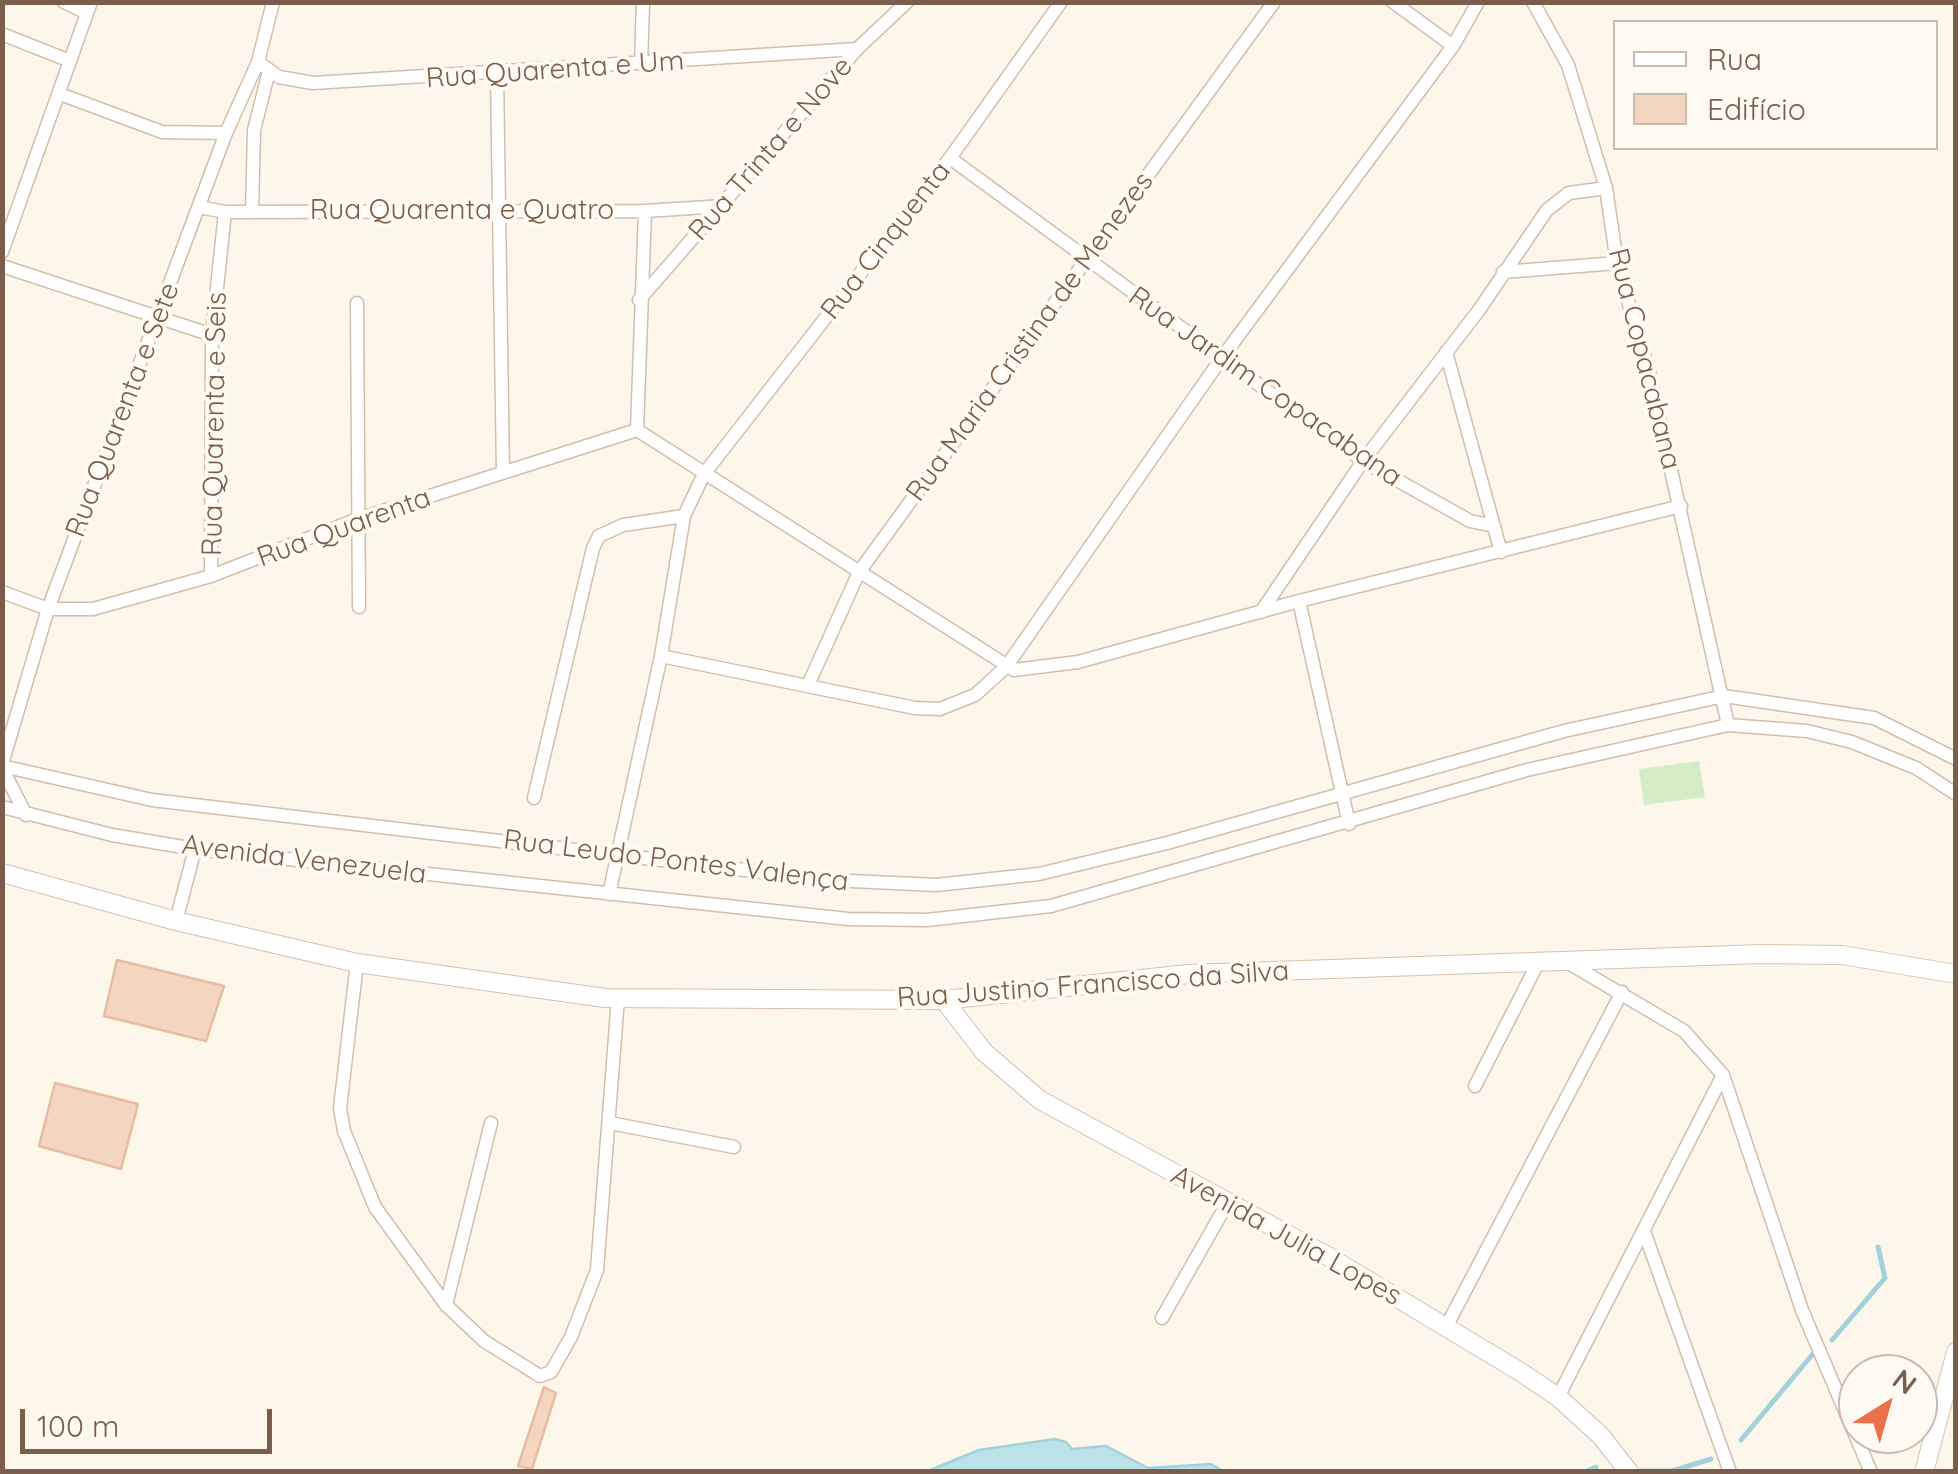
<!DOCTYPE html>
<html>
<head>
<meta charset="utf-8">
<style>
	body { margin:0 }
	#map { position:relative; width:1958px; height:1474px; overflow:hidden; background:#fdf6ea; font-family:Quicksand,sans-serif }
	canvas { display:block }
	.frame { position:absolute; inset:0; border:5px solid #7a5d4b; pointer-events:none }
	.legend { position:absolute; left:1613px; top:20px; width:325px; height:130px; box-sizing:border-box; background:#fffaf1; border:2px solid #cabbaf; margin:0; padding:12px 18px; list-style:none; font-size:30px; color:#7a5d4b }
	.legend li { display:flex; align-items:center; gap:20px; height:50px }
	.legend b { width:50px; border:2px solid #cabbaf }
	.north { position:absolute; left:1838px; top:1354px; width:100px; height:100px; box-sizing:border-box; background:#fffaf1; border:2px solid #cabbaf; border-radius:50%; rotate:37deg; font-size:28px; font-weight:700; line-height:40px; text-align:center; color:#7a5d4b }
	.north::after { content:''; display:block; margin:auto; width:35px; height:45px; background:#eb714b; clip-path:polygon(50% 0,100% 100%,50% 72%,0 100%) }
	.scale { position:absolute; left:20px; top:1409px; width:252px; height:45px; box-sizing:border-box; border:5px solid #7a5d4b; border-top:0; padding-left:12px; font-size:30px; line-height:35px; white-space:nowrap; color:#7a5d4b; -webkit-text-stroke:8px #fffaf1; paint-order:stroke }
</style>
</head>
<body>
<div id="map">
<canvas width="1958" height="1474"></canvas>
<div class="frame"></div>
<ul class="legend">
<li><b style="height:12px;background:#fff"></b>Rua</li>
<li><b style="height:28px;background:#f4d6c0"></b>Edifício</li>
</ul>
<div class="north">N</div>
<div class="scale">100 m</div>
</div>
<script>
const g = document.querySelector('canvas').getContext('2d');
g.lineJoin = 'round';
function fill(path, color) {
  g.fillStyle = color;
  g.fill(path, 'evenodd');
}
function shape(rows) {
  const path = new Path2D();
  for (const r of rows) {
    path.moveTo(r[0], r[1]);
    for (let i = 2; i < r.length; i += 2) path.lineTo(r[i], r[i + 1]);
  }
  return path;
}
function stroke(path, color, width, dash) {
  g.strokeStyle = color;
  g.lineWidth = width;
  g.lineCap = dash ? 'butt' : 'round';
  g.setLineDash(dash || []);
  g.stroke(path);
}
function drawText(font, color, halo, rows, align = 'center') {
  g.font = font + ' Quicksand,sans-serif';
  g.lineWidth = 8;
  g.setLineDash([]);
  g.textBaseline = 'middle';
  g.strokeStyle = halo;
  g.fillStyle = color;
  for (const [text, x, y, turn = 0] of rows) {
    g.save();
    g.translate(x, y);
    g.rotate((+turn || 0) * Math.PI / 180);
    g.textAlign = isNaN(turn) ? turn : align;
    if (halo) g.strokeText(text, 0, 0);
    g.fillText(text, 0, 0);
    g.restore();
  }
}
const green = shape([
	[1699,761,1705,797,1644,805,1639,769]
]);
const water = shape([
	[1055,1439,1066,1442,1072,1449,1106,1446,1148,1468,1211,1464,1223,1471,928,1471,979,1450,1055,1439]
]);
const stream = shape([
	[1832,1340,1885,1278,1878,1247],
	[1741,1440,1812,1355],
	[1641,1471,1672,1471,1711,1459],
	[1585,1472,1596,1467]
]);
const building = shape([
	[117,960,224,986,206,1041,104,1016,117,960],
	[55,1083,138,1104,121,1169,39,1146,55,1083],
	[544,1387,556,1393,532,1469,518,1466,544,1387]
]);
const minor = shape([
	[64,2,87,13],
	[1393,2,1453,46],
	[1533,2,1568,65,1606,188,1617,263,1649,372,1728,725],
	[2,34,70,61],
	[258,62,279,77,313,83,857,49],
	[641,64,643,2],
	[497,75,503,473],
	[60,94,162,132,226,133],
	[950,158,1363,461,1470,521,1494,526],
	[199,207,225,212,645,211,724,206],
	[252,211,254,130,269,71],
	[2,252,91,2],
	[2,266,212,335],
	[1503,272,1617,263],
	[639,300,857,49,907,2],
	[357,303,359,607],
	[1446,352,1501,552],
	[637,430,1014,670,1078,662,1299,601,1681,506],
	[637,430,645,211],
	[211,576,212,335,225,212],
	[2,592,48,609,93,609,211,576,358,519,637,430],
	[1299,601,1349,824],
	[1261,612,1363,461,1479,310,1547,210,1569,193,1606,188],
	[661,656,915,708,940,709,975,695,1006,667,1221,359,1453,46,1478,2],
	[809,683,859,572,1274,2],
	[2,764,48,609,226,133,258,62,273,2],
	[2,766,152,800,830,880,936,885,1039,874,1167,843,1564,731,1724,696,1874,718,1956,759],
	[2,768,26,815],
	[534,798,593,548,599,536,623,525,684,516,704,474,950,158,1061,2],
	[2,807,112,835,195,849,848,919,927,920,1051,906,1527,770,1728,725,1807,731,1852,742,1916,768,1956,794],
	[609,894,661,656,684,516],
	[176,921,195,849],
	[1567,962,1684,1031,1723,1075,1802,1310,1871,1472],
	[357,963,340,1108,344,1131,375,1207,446,1305,484,1341,540,1376,551,1372,571,1337,597,1270,618,998],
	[1475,1086,1540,959],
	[610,1123,734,1147],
	[1645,1234,1730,1472],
	[446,1305,491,1123],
	[1162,1318,1228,1202],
	[1446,1327,1622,992],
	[1558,1397,1723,1075]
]);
const tertiary = shape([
	[944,1000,984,1052,1040,1100,1329,1257,1519,1371,1558,1397,1601,1436,1629,1472]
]);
const secondary = shape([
	[2,873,176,921,357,963,605,998,944,1000,1188,974,1762,954,1842,955,1956,974],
	[1924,1472,1956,1352]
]);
const streetNames = [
	["Rua Quarenta e Um",555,70,-4],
	["Rua Trinta e Nove",771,149,-49],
	["Rua Quarenta e Quatro",462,211],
	["Rua Cinquenta",886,241,-52],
	["Rua Maria Cristina de Menezes",1030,337,-54],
	["Rua Copacabana",1644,359,76],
	["Rua Jardim Copacabana",1265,387,35],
	["Rua Quarenta e Sete",123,410,-69],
	["Rua Quarenta e Seis",215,424,-89],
	["Rua Quarenta",344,528,-20],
	["Avenida Venezuela",304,860,7],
	["Rua Leudo Pontes Valença",676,861,7],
	["Rua Justino Francisco da Silva",1093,985,-4],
	["Avenida Julia Lopes",1286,1236,29]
];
fill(green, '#d5edc6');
fill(water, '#bce2e9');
stroke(water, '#a2d1db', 2.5);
stroke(stream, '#a2d1db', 5);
fill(building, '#f4d6c0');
stroke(building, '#e8bc9f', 2.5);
stroke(minor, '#d1beae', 15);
stroke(tertiary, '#d1beae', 20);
stroke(secondary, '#d7c0ad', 20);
stroke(minor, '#fff', 12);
stroke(tertiary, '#fff', 18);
stroke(secondary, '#fff', 18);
drawText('28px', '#7a5d4b', '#fffaf1', streetNames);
</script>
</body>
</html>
